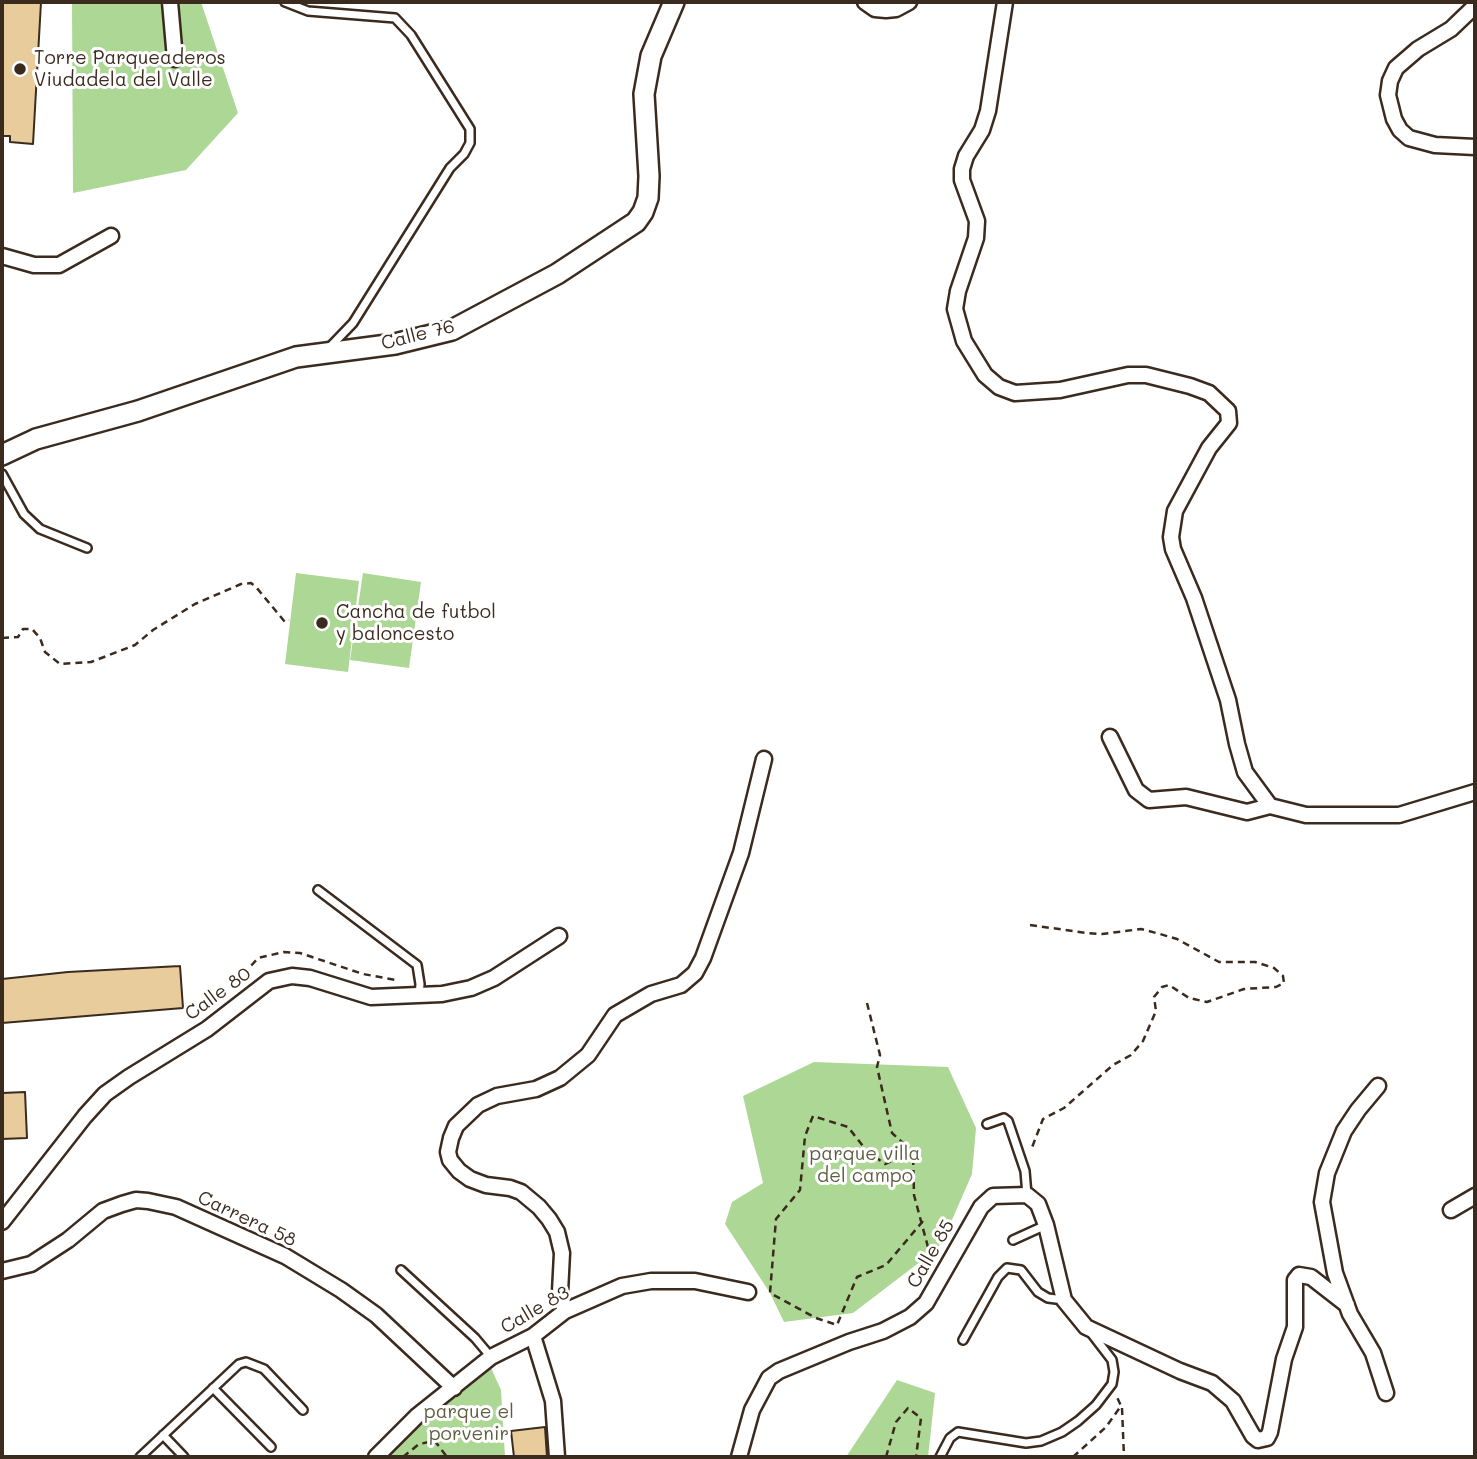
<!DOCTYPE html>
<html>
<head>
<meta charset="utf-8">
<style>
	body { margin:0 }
	#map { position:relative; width:1477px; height:1459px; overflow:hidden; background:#fff; font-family:Mali,sans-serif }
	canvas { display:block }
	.frame { position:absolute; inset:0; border:4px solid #3b2a1e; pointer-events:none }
</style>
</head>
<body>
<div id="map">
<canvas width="1477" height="1459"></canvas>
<div class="frame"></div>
</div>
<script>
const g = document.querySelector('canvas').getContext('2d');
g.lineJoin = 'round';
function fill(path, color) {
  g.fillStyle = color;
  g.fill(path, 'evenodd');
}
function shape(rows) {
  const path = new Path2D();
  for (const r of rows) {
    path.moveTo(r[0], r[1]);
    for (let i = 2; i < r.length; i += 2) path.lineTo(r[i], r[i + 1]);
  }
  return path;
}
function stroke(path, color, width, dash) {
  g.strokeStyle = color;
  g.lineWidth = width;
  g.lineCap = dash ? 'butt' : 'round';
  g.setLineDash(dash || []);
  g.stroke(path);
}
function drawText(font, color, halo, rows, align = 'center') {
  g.font = font + ' Mali,sans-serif';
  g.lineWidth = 6;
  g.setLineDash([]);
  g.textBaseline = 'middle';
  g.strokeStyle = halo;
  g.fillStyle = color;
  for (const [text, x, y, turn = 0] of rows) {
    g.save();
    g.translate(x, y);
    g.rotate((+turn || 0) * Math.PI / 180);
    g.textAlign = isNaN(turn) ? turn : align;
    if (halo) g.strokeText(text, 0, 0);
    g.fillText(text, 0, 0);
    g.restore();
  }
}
const green = shape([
	[72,2,201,2,238,113,186,170,73,193],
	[296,573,359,581,348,672,285,664],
	[363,573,421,582,409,668,350,660],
	[814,1062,948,1067,976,1128,972,1174,945,1236,937,1249,853,1313,784,1322,770,1293,725,1224,732,1202,763,1183,743,1096],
	[491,1368,501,1390,505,1457,383,1457,419,1417],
	[897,1380,935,1393,928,1457,846,1457]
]);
const building = shape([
	[2,2,41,2,33,144,10,142,10,136,2,136,2,2],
	[180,966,183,1008,2,1023,2,979,68,972,180,966],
	[25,1092,27,1138,2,1139,2,1093,25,1092],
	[545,1427,547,1457,514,1457,511,1431,545,1427]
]);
const path = shape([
	[2,638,18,637,23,629,32,629,40,638,45,652,60,664,91,662,135,645,153,630,195,604,241,584,251,583,256,587,285,622,289,620],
	[1030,925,1087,933,1102,934,1141,929,1160,934,1177,939,1219,962,1255,962,1274,968,1283,976,1284,983,1276,987,1244,989,1207,1002,1189,998,1169,985,1162,987,1154,997,1156,1011,1143,1041,1131,1055,1113,1065,1064,1108,1043,1119,1031,1150],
	[249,977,250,967,258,958,284,952,300,953,363,974,396,980],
	[867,1003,880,1055,877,1067,892,1133,913,1152,914,1195,932,1262],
	[913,1152,885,1164,866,1150,848,1127,813,1116,805,1136,800,1190,776,1219,770,1293,816,1318,837,1325,857,1277,886,1265,923,1221],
	[1122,1408,1124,1457],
	[403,1457,419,1444,435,1441,447,1457],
	[886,1457,896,1422,908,1408,921,1418,916,1457],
	[1073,1457,1106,1427,1121,1406,1117,1397]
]);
const lane = shape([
	[285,2,308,11,395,18,411,35,470,129,470,143,464,154,450,168,353,323,329,348],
	[2,474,24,514,40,529,87,548],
	[318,890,417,965,420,984,419,996],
	[987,1124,1004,1118,1008,1121,1025,1171,1027,1195],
	[1013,1240,1046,1225],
	[401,1270,475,1338,491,1357],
	[963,1340,998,1277,1007,1268,1021,1270,1038,1292,1048,1298,1064,1300],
	[213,1388,271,1447],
	[163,1435,184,1457],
	[140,1457,239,1364,246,1362,264,1369,303,1410],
	[940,1457,950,1438,958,1432,1026,1443,1041,1441,1062,1432,1078,1421,1096,1405,1112,1384,1114,1372,1112,1360,1092,1334]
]);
const street = shape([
	[170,2,175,59],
	[865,2,875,9,886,10,896,9,909,2],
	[1005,2,988,111,982,130,966,156,962,169,962,180,977,221,976,238,958,291,955,309,964,341,985,375,999,387,1015,393,1060,390,1128,375,1146,375,1190,386,1209,393,1228,411,1229,423,1209,448,1175,511,1171,537,1173,549,1194,598,1228,700,1237,744,1245,772,1270,806,1306,815,1399,815,1475,792],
	[1475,6,1451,29,1418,49,1396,68,1390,81,1388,95,1394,119,1400,130,1409,138,1435,145,1475,147],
	[2,256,34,265,59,265,111,236],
	[1110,737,1136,790,1149,800,1186,797,1247,812,1270,806],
	[1378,1086,1358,1110,1344,1131,1327,1173,1322,1202,1335,1273,1350,1314,1373,1353,1386,1393],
	[1451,1210,1475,1196],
	[2,1222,85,1116,105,1094,129,1077,207,1029,269,981,292,976,310,978,371,997,442,994,471,988,494,978,559,936],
	[2,1271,31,1264,68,1240,103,1211,122,1204,136,1200,148,1201,176,1207,285,1256,341,1290,376,1315,454,1388],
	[565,1311,560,1292,562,1253,557,1232,549,1219,539,1207,521,1192,510,1188,486,1185,470,1179,459,1171,450,1160,448,1152,451,1138,456,1126,478,1105,497,1096,536,1089,560,1078,588,1055,615,1015,651,994,681,985,695,973,703,958,741,853,764,759],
	[533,1336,553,1401,557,1457],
	[376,1457,417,1416,491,1357,533,1336,565,1311,622,1286,651,1281,695,1281,748,1292],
	[739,1457,752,1410,769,1378,779,1371,849,1342,883,1331,910,1317,926,1303,981,1207,993,1196,1027,1195,1038,1204,1046,1225,1064,1300,1086,1327,1180,1371,1212,1383,1233,1401,1253,1436,1258,1440,1267,1438,1270,1432,1284,1359,1295,1327,1295,1280,1299,1275,1311,1277,1347,1305]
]);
const secondary = shape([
	[2,455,36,439,138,411,296,357,395,344,452,330,557,274,636,222,643,212,648,198,649,176,644,94,651,56,674,2]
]);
const markers = [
	[20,69,7,"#3b2a1e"],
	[322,623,7,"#3b2a1e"]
];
const poiNames = [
	["Torre Parqueaderos",34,58],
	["Viudadela del Valle",34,80],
	["Cancha de futbol",336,612],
	["y baloncesto",336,634]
];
const streetNames = [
	["Calle 76",418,335,-14],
	["Calle 80",218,994,-36],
	["Carrera 58",247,1219,25],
	["Calle 85",931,1254,-60],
	["Calle 83",535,1310,-30]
];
const parkNames = [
	["parque villa",865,1154],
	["del campo",865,1176],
	["parque el",469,1412],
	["porvenir",469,1434]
];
fill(green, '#add794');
fill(building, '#e8cc9c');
stroke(building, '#3b2a1e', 2);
stroke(lane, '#3b2a1e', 12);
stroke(street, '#3b2a1e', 19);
stroke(secondary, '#3b2a1e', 24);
stroke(path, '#3b2a1e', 2.5, [7, 5]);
stroke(lane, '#fff', 7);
stroke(street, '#fff', 14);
stroke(secondary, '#fff', 19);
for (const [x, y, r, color] of markers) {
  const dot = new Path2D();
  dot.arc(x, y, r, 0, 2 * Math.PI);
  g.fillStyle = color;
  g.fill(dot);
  stroke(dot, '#fff', 2.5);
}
drawText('19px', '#3b2a1e', '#fff', poiNames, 'left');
drawText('19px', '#3b2a1e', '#fff', streetNames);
drawText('19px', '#5d5e41', '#fff', parkNames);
</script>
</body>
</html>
